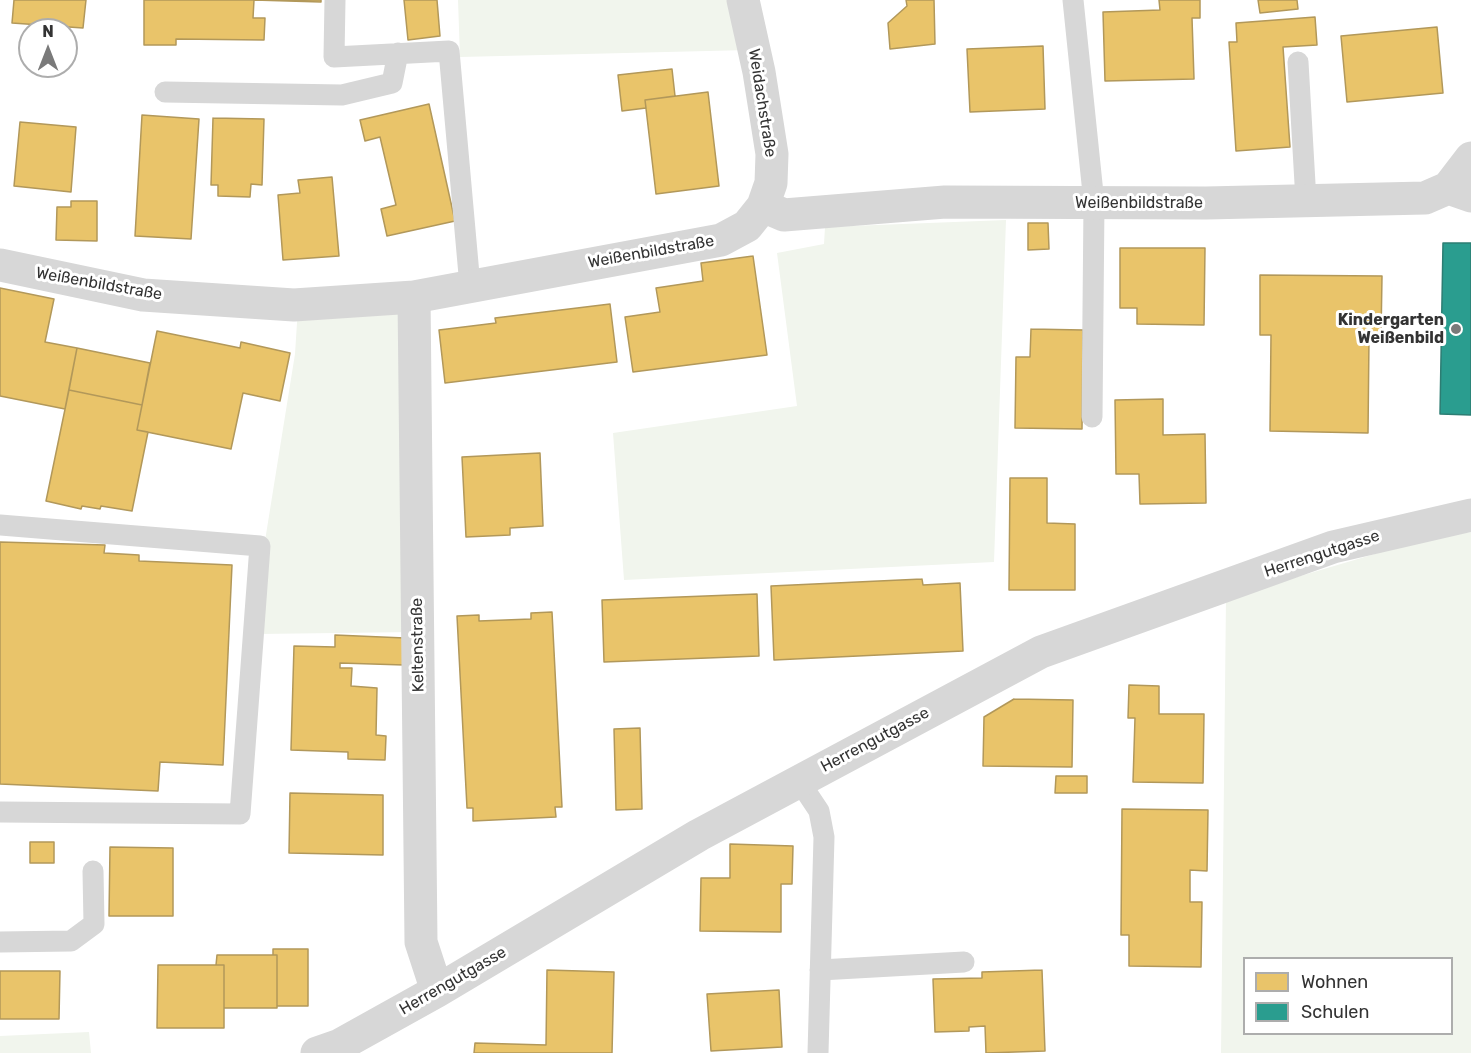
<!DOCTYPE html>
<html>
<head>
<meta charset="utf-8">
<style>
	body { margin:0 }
	#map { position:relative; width:1471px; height:1053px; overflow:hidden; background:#fff; font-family:Rubik,sans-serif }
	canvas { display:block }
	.legend { position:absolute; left:1243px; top:957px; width:210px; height:78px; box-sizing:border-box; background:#fff; border:2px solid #adadad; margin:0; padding:8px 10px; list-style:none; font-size:18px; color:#333 }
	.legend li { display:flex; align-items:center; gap:12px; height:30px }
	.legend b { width:30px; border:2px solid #adadad }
	.north { position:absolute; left:18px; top:18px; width:60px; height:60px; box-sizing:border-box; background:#fff; border:2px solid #adadad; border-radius:50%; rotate:0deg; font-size:16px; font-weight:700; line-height:24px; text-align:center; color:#333 }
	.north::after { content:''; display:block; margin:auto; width:21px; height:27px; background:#7a7a7a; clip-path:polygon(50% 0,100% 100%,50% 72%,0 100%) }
</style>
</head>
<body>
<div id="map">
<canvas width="1471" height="1053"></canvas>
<ul class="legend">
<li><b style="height:16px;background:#e9c46a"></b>Wohnen</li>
<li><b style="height:16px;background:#2a9d8f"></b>Schulen</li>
</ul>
<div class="north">N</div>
</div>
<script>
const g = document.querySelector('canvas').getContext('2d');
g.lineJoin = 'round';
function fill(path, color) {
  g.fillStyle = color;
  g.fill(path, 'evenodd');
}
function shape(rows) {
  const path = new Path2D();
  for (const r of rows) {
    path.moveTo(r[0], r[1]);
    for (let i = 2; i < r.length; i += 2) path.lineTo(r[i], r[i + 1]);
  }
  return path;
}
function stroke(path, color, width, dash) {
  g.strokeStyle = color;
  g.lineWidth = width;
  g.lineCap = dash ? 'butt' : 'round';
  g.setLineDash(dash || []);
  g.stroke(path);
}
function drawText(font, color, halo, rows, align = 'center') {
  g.font = font + ' Rubik,sans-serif';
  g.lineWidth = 6;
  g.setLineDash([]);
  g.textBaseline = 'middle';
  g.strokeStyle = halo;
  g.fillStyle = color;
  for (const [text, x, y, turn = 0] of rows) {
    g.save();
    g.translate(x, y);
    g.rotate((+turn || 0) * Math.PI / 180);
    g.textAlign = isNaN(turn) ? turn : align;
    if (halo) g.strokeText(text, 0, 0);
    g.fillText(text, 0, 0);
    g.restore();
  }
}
const green = shape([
	[458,0,739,0,749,50,460,57],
	[1006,220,994,562,624,580,613,433,797,406,777,253,824,244,825,227],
	[412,300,415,632,258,634,264,547,295,354,298,307],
	[1471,532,1471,1053,1221,1053,1226,598,1422,540],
	[1244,958,1452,958,1452,1034,1244,1034],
	[89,1032,91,1053,0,1053,0,1036]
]);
const homes = shape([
	[14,0,86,0,83,28,12,23,14,0],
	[144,0,254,0,253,18,265,18,264,40,176,39,176,45,144,45,144,0],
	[254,0,321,0,321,2,254,0],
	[404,0,437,0,440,36,408,40,404,0],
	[906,0,934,0,935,44,890,49,888,23,907,6,906,0],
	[1159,0,1200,0,1200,18,1192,18,1194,79,1105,81,1103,12,1160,10,1159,0],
	[1258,0,1297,0,1298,9,1260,13,1258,0],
	[1315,17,1317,45,1283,47,1290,147,1236,151,1229,42,1237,42,1236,23,1315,17],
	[1437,27,1443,93,1347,102,1341,36,1437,27],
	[1043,46,1045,109,970,112,967,49,1043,46],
	[672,69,675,96,645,100,646,108,622,111,618,75,672,69],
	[708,92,719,186,656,194,645,100,708,92],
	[429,104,455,221,387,236,381,209,396,205,380,137,365,141,360,120,429,104],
	[142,115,199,119,191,239,135,236,142,115],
	[213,118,264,119,262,185,251,184,250,197,218,196,218,185,211,185,213,118],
	[20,122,76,127,71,192,14,186,20,122],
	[332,177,339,256,283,260,278,195,300,193,298,180,332,177],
	[71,201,97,201,97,241,56,240,57,207,71,207,71,201],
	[1028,223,1048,223,1049,249,1028,250,1028,223],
	[1120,248,1205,248,1204,325,1137,324,1137,308,1120,308,1120,248],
	[753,256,767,355,633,372,625,317,660,312,656,288,703,281,701,263,753,256],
	[1260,275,1382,276,1381,338,1369,338,1368,433,1270,431,1271,335,1260,335,1260,275],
	[0,288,54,299,45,342,77,348,65,409,0,396,0,288],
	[610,304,617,362,445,383,439,330,496,323,495,318,610,304],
	[1031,329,1083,330,1082,429,1015,428,1016,357,1030,357,1031,329],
	[157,331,240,348,241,342,290,353,280,401,243,393,231,449,137,430,157,331],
	[77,348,150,363,142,405,69,390,77,348],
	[69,390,142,405,137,430,148,432,132,511,101,506,100,509,82,506,81,509,46,501,69,390],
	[1163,399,1163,435,1205,434,1206,503,1140,504,1139,474,1116,474,1115,400,1163,399],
	[540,453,543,526,510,528,510,535,466,537,462,457,540,453],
	[1010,478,1047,478,1047,523,1075,524,1075,590,1009,590,1010,478],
	[0,542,105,545,104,553,139,555,139,561,232,565,223,765,160,762,158,791,0,784,0,542],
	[922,579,923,585,960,583,963,651,774,660,771,586,922,579],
	[757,594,759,656,604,662,602,600,757,594],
	[552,612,562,807,555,807,556,817,473,821,473,808,467,808,457,616,479,615,479,621,531,619,531,613,552,612],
	[335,635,405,638,404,665,340,663,340,668,352,668,351,686,377,688,376,735,386,736,385,760,348,759,348,752,291,750,294,646,335,647,335,635],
	[1129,685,1159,686,1159,714,1204,714,1203,783,1133,782,1135,718,1128,718,1129,685],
	[1014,699,1073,700,1072,767,983,766,984,717,1014,699],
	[640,728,642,809,616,810,614,729,640,728],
	[1056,776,1087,776,1087,793,1055,793,1056,776],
	[290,793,383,795,383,855,289,853,290,793],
	[1122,809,1208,810,1207,871,1190,870,1190,902,1202,902,1201,967,1129,966,1129,935,1121,935,1122,809],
	[30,842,54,842,54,863,30,863,30,842],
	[730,844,793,846,792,884,781,884,781,932,700,931,701,878,730,878,730,844],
	[110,847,173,848,173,916,109,916,110,847],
	[273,949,308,949,308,1006,277,1006,277,955,273,955,273,949],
	[217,955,277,955,277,1008,224,1008,224,965,216,965,217,955],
	[158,965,224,965,224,1028,157,1028,158,965],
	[547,970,614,972,612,1053,474,1053,475,1043,546,1045,547,970],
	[1042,970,1045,1051,986,1053,985,1026,969,1027,969,1031,935,1032,933,979,982,978,982,972,1042,970],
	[0,971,60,971,59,1019,0,1019,0,971],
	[779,990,782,1047,711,1051,707,994,779,990]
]);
const schools = shape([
	[1443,243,1471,243,1471,415,1440,414,1443,243]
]);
const lane = shape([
	[335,0,334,57,449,51,470,286],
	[1073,0,1094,203,1092,417],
	[1298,62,1306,201],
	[165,92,342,95,392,83,398,53],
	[0,525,260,546,240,814,0,812],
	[799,781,819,811,824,837,818,1053],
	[0,942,71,941,94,924,93,871],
	[820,970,964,962]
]);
const street = shape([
	[743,0,759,72,772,154,771,183,763,206],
	[1448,188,1471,158],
	[0,265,143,295,294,305,414,297,721,240,747,226,763,206,784,215,945,202,1206,203,1425,198,1448,188,1471,196],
	[414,297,421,942,437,991],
	[317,1053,340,1045,437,991,699,835,1041,652,1333,547,1471,515]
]);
const markers = [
	[1456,329,6,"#7a7a7a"]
];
const streetNames = [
	["Weidachstraße",762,103,81],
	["Weißenbildstraße",1139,203],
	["Weißenbildstraße",651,252,-10],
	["Weißenbildstraße",99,284,10],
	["Herrengutgasse",1322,554,-18],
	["Keltenstraße",418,645,-91],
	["Herrengutgasse",875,740,-28],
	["Herrengutgasse",453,981,-30]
];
const poiNames = [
	["Kindergarten",1444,320],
	["Weißenbild",1444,338]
];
fill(green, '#f1f5ed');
fill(homes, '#e9c46a');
stroke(homes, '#b2985a', 1.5);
fill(schools, '#2a9d8f');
stroke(schools, '#2d7d73', 1.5);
stroke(lane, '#d7d7d7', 21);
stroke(street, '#d7d7d7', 33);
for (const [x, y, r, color] of markers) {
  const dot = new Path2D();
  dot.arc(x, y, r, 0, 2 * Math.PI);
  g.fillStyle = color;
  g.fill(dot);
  stroke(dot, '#fff', 2);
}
drawText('16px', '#333', '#fff', streetNames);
drawText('bold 16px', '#333', '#fff', poiNames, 'right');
</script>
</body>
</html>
